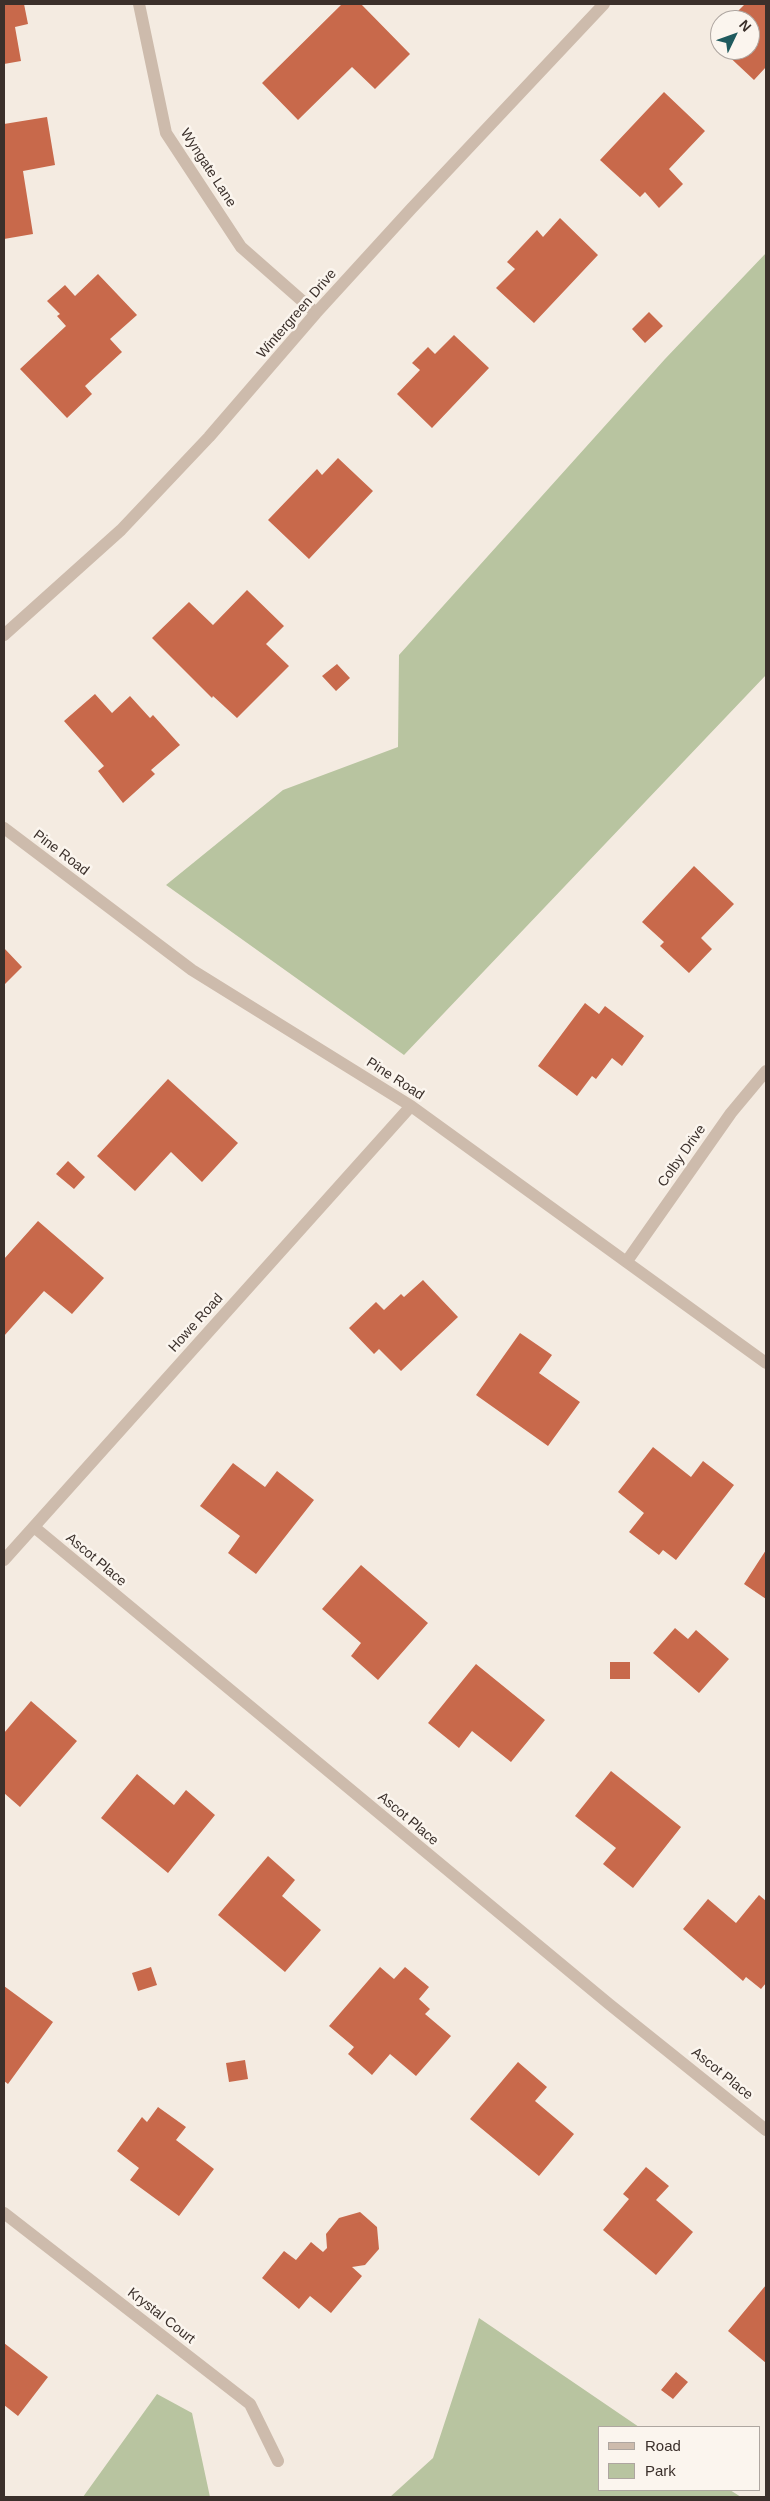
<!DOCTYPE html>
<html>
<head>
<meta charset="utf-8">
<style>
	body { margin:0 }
	#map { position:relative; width:770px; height:2501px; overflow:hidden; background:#f4ebe1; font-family:Helvetica,sans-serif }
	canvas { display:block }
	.frame { position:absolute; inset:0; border:5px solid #3b302b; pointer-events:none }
	.legend { position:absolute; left:598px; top:2426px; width:162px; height:65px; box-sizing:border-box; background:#fbf5ee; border:1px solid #aea6a0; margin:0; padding:6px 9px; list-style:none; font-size:15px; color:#3b302b }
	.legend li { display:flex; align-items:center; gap:10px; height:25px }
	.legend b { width:25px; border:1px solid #aea6a0 }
	.north { position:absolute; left:710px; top:10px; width:50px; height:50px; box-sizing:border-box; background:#fbf5ee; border:1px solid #aea6a0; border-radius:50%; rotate:48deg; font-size:14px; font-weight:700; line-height:20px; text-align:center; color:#3b302b }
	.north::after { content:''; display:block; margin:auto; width:18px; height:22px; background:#1f5a5e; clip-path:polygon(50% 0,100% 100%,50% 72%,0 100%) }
</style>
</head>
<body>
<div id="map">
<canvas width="770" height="2501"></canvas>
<div class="frame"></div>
<ul class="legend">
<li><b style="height:6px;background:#cdbbac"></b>Road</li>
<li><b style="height:14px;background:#b8c4a0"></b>Park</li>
</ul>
<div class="north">N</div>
</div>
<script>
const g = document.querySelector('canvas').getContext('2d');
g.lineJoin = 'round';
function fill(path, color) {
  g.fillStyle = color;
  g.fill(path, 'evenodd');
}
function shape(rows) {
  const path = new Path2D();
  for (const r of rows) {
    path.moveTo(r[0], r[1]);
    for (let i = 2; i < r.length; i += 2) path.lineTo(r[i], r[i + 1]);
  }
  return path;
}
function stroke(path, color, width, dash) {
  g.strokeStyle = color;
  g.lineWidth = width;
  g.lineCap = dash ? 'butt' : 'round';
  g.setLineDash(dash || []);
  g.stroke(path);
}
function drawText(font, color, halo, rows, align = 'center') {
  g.font = font + ' Helvetica,sans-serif';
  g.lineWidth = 5;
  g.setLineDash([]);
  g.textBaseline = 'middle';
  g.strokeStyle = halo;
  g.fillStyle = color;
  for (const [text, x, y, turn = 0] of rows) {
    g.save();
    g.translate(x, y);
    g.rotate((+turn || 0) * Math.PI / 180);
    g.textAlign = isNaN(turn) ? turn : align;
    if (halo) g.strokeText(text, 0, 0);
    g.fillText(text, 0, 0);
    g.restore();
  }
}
const green = shape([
	[766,253,766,675,404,1055,166,885,283,790,398,747,399,655,665,359],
	[479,2318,639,2427,599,2427,599,2490,730,2490,741,2497,390,2497,433,2458],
	[157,2394,192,2413,210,2497,83,2497]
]);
const building = shape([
	[4,4,24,4,28,24,15,27,21,61,4,64],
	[342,4,361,4,410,54,375,89,352,67,298,120,262,83],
	[745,4,766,4,766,67,754,80,722,50,750,50,750,20,729,20],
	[720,30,720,49,711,40],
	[664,92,705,131,669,169,683,184,659,208,645,192,640,197,600,160],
	[47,117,55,165,23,171,33,234,4,239,4,124],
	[560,218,598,255,534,323,496,288,515,269,507,262,537,230,543,237],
	[98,274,137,315,110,339,122,352,85,386,92,394,67,418,20,369,66,326,57,316,60,314,47,301,65,285,75,296],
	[649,312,663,326,645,343,632,329],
	[454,335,489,368,432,428,397,394,420,370,412,363,428,347,435,354],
	[338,458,373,491,309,559,268,520,317,469,322,475],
	[247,590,284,626,266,644,289,666,237,718,213,696,212,698,152,638,189,602,213,625],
	[337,664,350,678,336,691,322,676],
	[95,694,112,713,130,696,150,718,153,715,180,745,151,770,155,774,123,803,98,771,104,766,64,721],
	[694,866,734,904,701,938,712,949,689,973,660,946,664,942,642,922],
	[4,948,22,967,4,985],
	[585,1003,599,1014,605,1006,644,1036,622,1066,612,1058,596,1079,592,1076,577,1096,538,1066],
	[168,1079,238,1143,202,1182,171,1152,135,1191,97,1156],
	[68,1161,85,1177,74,1189,56,1174],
	[38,1221,104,1278,72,1314,44,1291,4,1336,4,1259],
	[423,1280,458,1317,401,1371,379,1349,374,1354,349,1328,376,1302,384,1310,401,1294,404,1297],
	[520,1333,552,1355,539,1373,580,1402,548,1446,476,1395],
	[653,1447,691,1477,703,1461,734,1485,676,1560,663,1550,659,1555,629,1532,644,1513,618,1492],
	[233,1463,265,1487,277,1471,314,1500,256,1574,228,1553,240,1536,200,1506],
	[766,1550,766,1599,744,1584],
	[361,1565,428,1623,378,1680,351,1656,361,1643,322,1609],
	[675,1628,688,1639,696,1630,729,1659,699,1693,653,1653],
	[610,1662,630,1662,630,1679,610,1679],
	[476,1664,545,1720,511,1762,472,1731,459,1748,428,1723],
	[31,1701,77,1741,20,1807,4,1793,4,1733],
	[611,1771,681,1827,633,1888,603,1864,616,1848,575,1816],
	[137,1774,174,1805,186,1790,215,1815,168,1873,101,1818],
	[268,1856,295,1880,282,1896,321,1930,285,1972,218,1915],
	[759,1895,766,1901,766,1983,761,1989,746,1977,743,1981,683,1929,708,1899,736,1923],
	[151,1967,157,1985,138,1991,132,1973],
	[380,1967,394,1979,405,1967,429,1987,419,1999,430,2009,425,2014,451,2036,416,2076,390,2054,372,2075,348,2054,354,2047,329,2026],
	[4,1986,53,2022,8,2084,4,2081],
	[245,2060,248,2079,229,2082,226,2063],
	[518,2062,547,2087,535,2101,574,2134,539,2176,470,2119],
	[158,2107,186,2127,176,2140,214,2169,179,2216,130,2180,139,2168,117,2151,142,2117,147,2122],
	[646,2167,669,2186,656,2200,693,2232,656,2275,603,2230,629,2199,623,2194],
	[360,2212,377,2227,379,2249,365,2265,352,2267,362,2276,331,2313,310,2296,299,2309,262,2278,284,2251,296,2260,311,2242,323,2252,327,2248,326,2234,339,2218],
	[766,2285,766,2363,728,2331],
	[4,2343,48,2377,18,2416,4,2405],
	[676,2372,688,2382,673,2399,661,2390]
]);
const minor = shape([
	[139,4,166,133,241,247,316,313],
	[4,635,121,530,209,437,316,313,411,209,604,4],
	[4,828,192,970,411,1106,766,1363],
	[627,1261,731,1113,766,1071],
	[34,1527,609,2004,766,2130],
	[4,1560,411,1106],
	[4,2213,250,2404,278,2461]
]);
const streetNames = [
	["Wyngate Lane",208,168,57],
	["Wintergreen Drive",297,314,-49],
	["Pine Road",61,853,37],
	["Pine Road",395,1079,33],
	["Colby Drive",682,1156,-55],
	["Howe Road",196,1323,-48],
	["Ascot Place",96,1560,40],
	["Ascot Place",408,1819,40],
	["Ascot Place",722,2074,39],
	["Krystal Court",161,2316,38]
];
fill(green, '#b8c4a0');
fill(building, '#c8694b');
stroke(minor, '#cdbbac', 12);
drawText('14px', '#3b302b', '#fbf5ee', streetNames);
</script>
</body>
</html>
